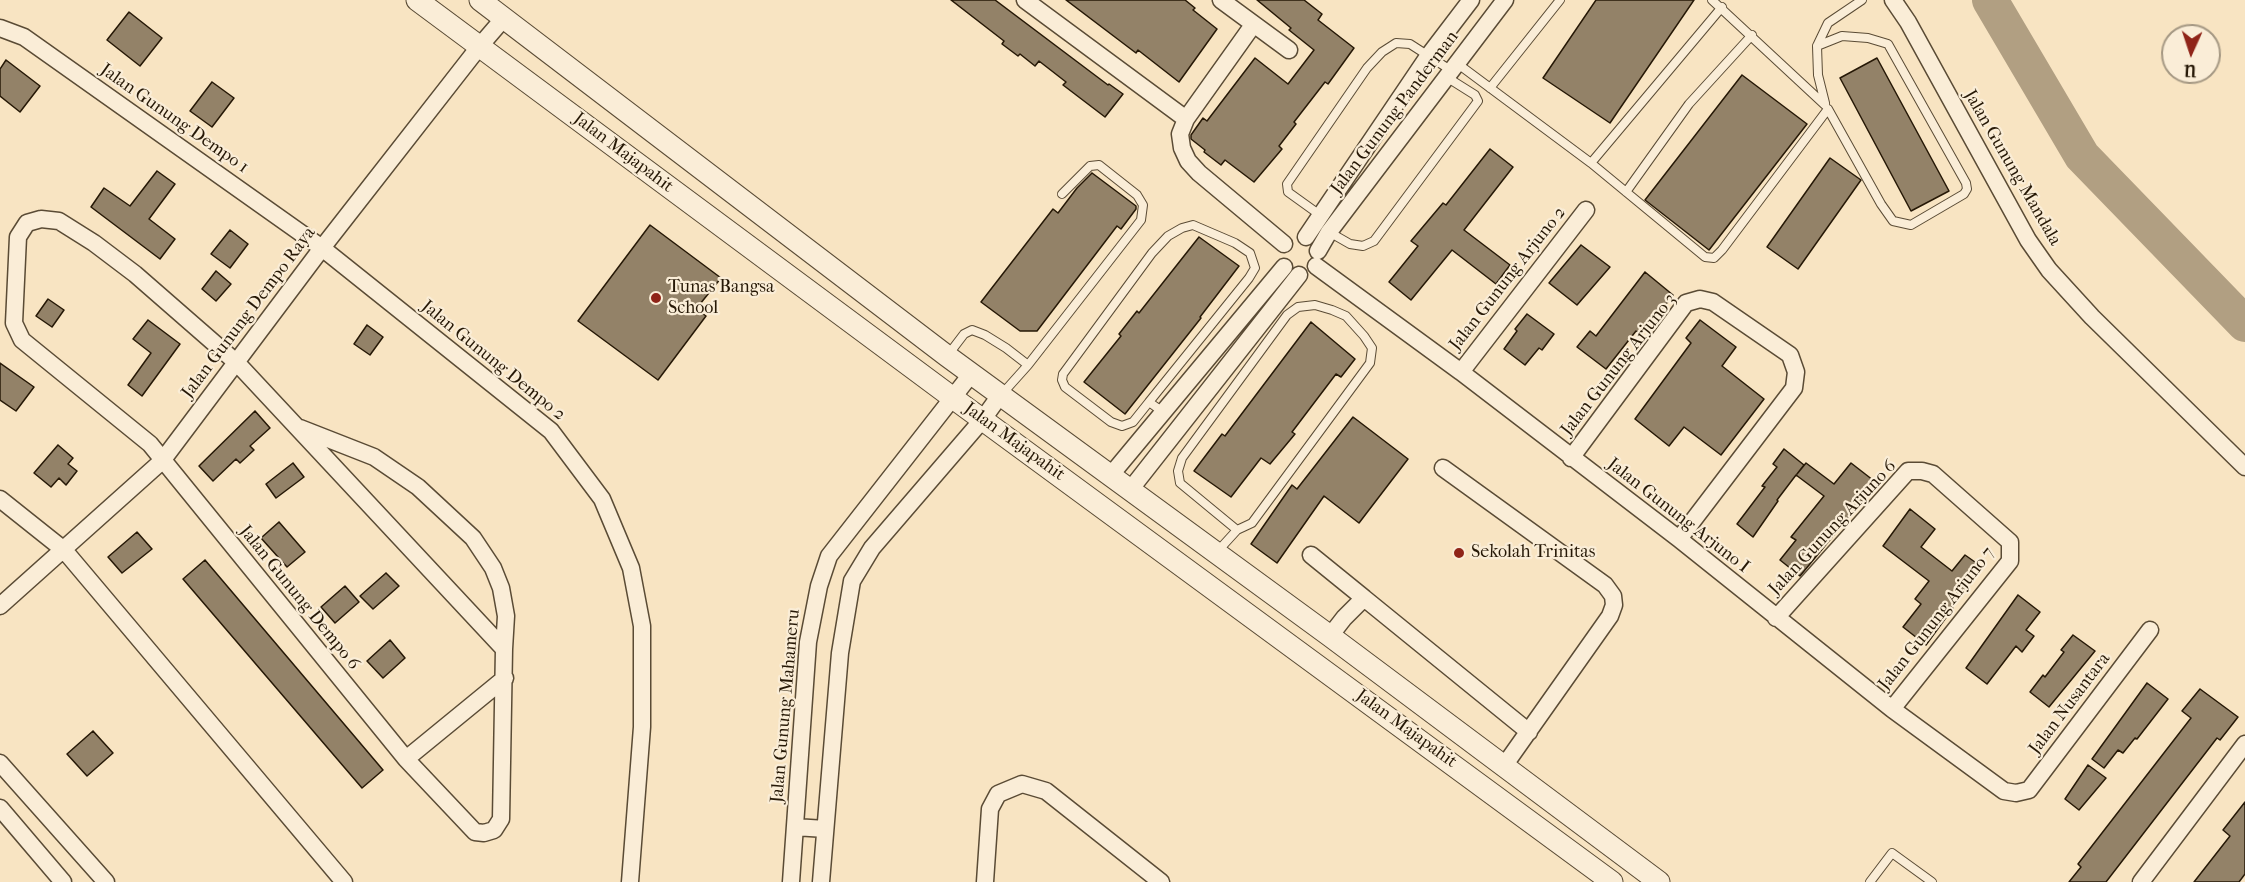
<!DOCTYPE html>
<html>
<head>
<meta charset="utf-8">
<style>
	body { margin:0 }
	#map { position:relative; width:2245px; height:882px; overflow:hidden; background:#f8e4c2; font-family:"IM FELL French Canon",serif }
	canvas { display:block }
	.north { position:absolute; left:2161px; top:24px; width:60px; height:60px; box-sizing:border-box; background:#faedd7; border:2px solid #a59883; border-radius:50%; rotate:183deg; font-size:16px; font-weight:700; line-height:24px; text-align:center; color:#261806 }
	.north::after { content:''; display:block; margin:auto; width:21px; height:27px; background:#8f2418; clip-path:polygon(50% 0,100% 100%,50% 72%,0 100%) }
</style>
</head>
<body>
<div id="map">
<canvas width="2245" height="882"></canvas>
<div class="north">U</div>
</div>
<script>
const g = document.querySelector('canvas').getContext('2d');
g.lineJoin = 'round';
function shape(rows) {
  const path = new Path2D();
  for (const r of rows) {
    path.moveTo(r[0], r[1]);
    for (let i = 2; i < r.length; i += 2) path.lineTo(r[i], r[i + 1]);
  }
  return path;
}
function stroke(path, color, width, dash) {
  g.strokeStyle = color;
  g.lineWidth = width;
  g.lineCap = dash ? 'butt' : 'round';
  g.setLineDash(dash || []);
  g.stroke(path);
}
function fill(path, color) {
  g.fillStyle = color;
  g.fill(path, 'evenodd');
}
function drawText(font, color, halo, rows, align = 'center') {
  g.font = font + ' "IM FELL French Canon",serif';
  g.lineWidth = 4.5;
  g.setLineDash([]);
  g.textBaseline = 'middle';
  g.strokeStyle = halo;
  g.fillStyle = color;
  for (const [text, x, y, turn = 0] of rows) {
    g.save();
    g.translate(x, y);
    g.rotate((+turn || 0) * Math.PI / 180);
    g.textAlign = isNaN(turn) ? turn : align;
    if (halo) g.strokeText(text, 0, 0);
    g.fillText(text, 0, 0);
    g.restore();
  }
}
const river = shape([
	[1990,0,2082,156,2245,324]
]);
const building = shape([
	[951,0,995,0,1108,85,1109,84,1123,94,1105,117,1063,85,1066,82,1039,61,1035,66,1020,54,1018,56,1002,44,1004,41,951,0],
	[1066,0,1185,0,1195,8,1193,10,1217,29,1179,82,1138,50,1136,53,1066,0],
	[1257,0,1304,0,1322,14,1318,20,1354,48,1328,84,1325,82,1294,122,1296,124,1279,146,1282,149,1254,182,1225,160,1221,165,1204,152,1205,150,1191,139,1191,135,1203,118,1207,121,1255,58,1288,84,1314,50,1289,30,1291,28,1257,0],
	[1596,0,1694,0,1610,123,1543,78,1596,0],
	[129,12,162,38,140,66,107,40,129,12],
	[1877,58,1949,191,1911,211,1840,78,1877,58],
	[6,60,40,86,20,112,0,96,0,69,6,60],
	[1742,75,1807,124,1709,250,1645,200,1742,75],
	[212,82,234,98,212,127,190,111,212,82],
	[1490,149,1513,167,1464,230,1510,265,1496,284,1452,250,1411,300,1389,282,1418,246,1411,241,1443,203,1446,205,1490,149],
	[1830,158,1861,180,1798,269,1767,247,1830,158],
	[157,171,175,184,149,219,175,239,160,259,91,207,104,188,130,206,157,171],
	[1092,173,1136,206,1136,209,1121,229,1117,226,1037,331,1020,331,981,302,1053,209,1058,213,1077,188,1092,173],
	[650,225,721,278,696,309,706,316,658,380,578,321,650,225],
	[230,230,248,244,230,268,211,254,230,230],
	[1199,237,1239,266,1200,317,1201,318,1125,414,1084,382,1121,336,1119,334,1137,311,1139,313,1199,237],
	[1581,245,1610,267,1577,305,1549,283,1581,245],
	[216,271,231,284,216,301,202,289,216,271],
	[1645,272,1673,295,1655,318,1652,316,1639,333,1636,331,1606,369,1577,347,1590,331,1596,336,1645,272],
	[48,299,64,310,52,327,36,316,48,299],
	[1527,314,1554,334,1542,350,1539,348,1525,365,1504,349,1517,331,1515,329,1527,314],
	[148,320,180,344,142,396,128,385,151,353,133,339,148,320],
	[1700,320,1736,347,1722,366,1764,399,1721,455,1684,427,1669,446,1635,419,1691,343,1686,338,1700,320],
	[1311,322,1355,359,1341,377,1336,374,1292,432,1295,434,1270,464,1261,458,1231,497,1194,471,1222,434,1225,436,1311,322],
	[367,325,383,337,370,355,354,344,367,325],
	[0,363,34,387,16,411,0,400,0,363],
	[255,411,270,428,250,446,254,450,240,463,236,459,213,481,199,466,255,411],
	[1353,417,1408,459,1359,523,1324,496,1277,563,1251,544,1292,485,1297,489,1353,417],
	[58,445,73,458,68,464,77,471,66,485,59,478,51,487,34,473,58,445],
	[1784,449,1804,465,1797,474,1806,463,1834,484,1851,463,1878,484,1864,502,1862,501,1800,576,1780,560,1796,540,1791,537,1824,496,1796,475,1777,500,1778,501,1753,537,1737,524,1765,487,1762,486,1777,467,1773,464,1784,449],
	[293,463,304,477,276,498,266,484,293,463],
	[1910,509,1935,529,1921,547,1952,571,1965,555,1982,567,1952,607,1953,608,1926,645,1903,627,1921,604,1915,599,1929,581,1883,546,1910,509],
	[279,522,305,552,287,567,261,538,279,522],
	[137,532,152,549,122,573,108,557,137,532],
	[205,560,383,770,362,788,183,579,205,560],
	[386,573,399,586,373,609,360,596,386,573],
	[345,586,359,602,335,623,321,607,345,586],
	[2018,595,2040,612,2026,630,2034,636,2022,652,2016,646,1987,684,1966,668,2018,595],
	[2073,635,2095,651,2049,707,2030,692,2043,675,2045,677,2064,652,2061,650,2073,635],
	[390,640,405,658,383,678,367,661,390,640],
	[2147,683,2168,699,2137,739,2135,738,2123,753,2118,750,2104,768,2092,759,2147,683],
	[2200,689,2238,717,2220,740,2217,738,2106,882,2069,882,2081,867,2078,864,2191,718,2182,711,2200,689],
	[93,731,113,753,87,776,67,754,93,731],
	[2088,765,2106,778,2079,810,2065,799,2088,765],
	[2245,802,2245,874,2239,882,2194,882,2230,836,2223,830,2245,802]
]);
const service = shape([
	[1712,0,1825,105],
	[1458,64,1591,163,1705,257,1714,258,1722,250,1828,109,1881,204,1893,221,1911,225,1964,194,1967,189,1966,183,1888,44,1868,38,1842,36,1817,46],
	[1490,88,1560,0],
	[1825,103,1818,75,1817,46,1828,23,1862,0],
	[1591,163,1722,7],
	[1626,192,1689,104,1752,35],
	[1320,215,1288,192,1287,184,1367,68,1382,52,1396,43,1410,44,1452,71],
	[1329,232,1350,244,1363,246,1374,241,1478,101,1475,95,1448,78],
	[948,355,964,334,972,330,985,335,1006,348,1028,365,1141,220,1143,205,1137,195,1099,165,1090,166,1062,194],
	[1002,394,1028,365],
	[1149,402,1133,422,1122,426,1111,422,1065,387,1062,380,1063,374,1152,253,1168,236,1182,228,1193,225,1235,243,1250,253,1255,268,1249,278,1149,402,1163,412],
	[1216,553,1237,530,1252,523,1370,363,1372,348,1364,336,1346,316,1332,310,1315,305,1298,307,1287,315,1182,458,1178,471,1180,483,1237,530],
	[1870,882,1892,853,1932,882]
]);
const minor = shape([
	[1025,0,1186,119],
	[1221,0,1289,50],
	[1893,0,1908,22,2028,240,2049,270,2092,317,2245,467],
	[1253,25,1186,119,1180,134,1182,148,1188,161,1199,173,1284,244],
	[0,28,24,37,322,248,551,431,602,499,631,568,642,626,642,727,630,882],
	[41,219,59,221,94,243,135,274,237,363,504,649,501,819,494,830,484,833,475,832,406,759,150,444,22,340,14,323,18,237,27,223,41,219],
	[1306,237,1429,55,1471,0],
	[1318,251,1329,232,1505,0],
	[1316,266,1461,372,1679,539,1892,709,2004,791,2016,793,2029,790,2150,630],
	[1461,372,1586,210],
	[300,428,374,457,418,487,473,538,493,568,501,588,506,616,504,649],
	[1571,458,1686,303,1700,299,1713,302,1790,355,1796,372,1794,388,1679,539],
	[1443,468,1605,585,1613,596,1614,605,1610,616,1504,766],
	[1110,476,1284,267],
	[1130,490,1299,275],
	[0,499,64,550,344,882],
	[1311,555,1364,598,1344,618,1330,636],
	[1364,598,1529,732],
	[0,606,162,461,322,248,479,47,504,18],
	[1776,618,1908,471,1922,471,1933,474,2010,542,2010,561,1892,709],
	[406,759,505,678],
	[0,763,106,882],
	[0,808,63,882],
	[795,827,825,829],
	[791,882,808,642,819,586,829,556,972,373],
	[821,882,840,653,852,581,872,548,983,419,1001,394],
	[985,882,990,809,998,794,1022,784,1046,791,1161,882],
	[2141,882,2245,744]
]);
const tertiary = shape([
	[417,0,953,398,1612,882],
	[480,0,947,356,1330,636,1659,882]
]);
const markers = [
	[656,298,6,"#8f2418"],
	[1459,553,6,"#8f2418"]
];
const streetNames = [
	["Jalan Gunung Panderman",1395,113,-53],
	["Jalan Gunung Dempo 1",174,119,35],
	["Jalan Majapahit",623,153,37],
	["Jalan Gunung Mandala",2012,168,60],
	["Jalan Gunung Arjuno 2",1508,279,-52],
	["Jalan Gunung Dempo Raya",249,313,-53],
	["Jalan Gunung Dempo 2",493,361,39],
	["Jalan Gunung Arjuno 3",1619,365,-52],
	["Jalan Majapahit",1014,442,36],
	["Jalan Gunung Arjuno I",1678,516,38],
	["Jalan Gunung Arjuno 6",1833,528,-47],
	["Jalan Gunung Dempo 6",299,598,51],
	["Jalan Gunung Arjuno 7",1937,619,-52],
	["Jalan Nusantara",2070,704,-53],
	["Jalan Gunung Mahameru",786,706,-85],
	["Jalan Majapahit",1406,729,36]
];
const poiNames = [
	["Tunas Bangsa",668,288],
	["School",668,309],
	["Sekolah Trinitas",1471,553]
];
stroke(river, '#b19f82', 36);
fill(building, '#938268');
stroke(building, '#261806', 1.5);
stroke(service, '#5a4b35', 10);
stroke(minor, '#5a4b35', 19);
stroke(tertiary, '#5a4b35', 23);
stroke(service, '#faedd7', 8);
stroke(minor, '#faedd7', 16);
stroke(tertiary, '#faedd7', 21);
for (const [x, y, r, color] of markers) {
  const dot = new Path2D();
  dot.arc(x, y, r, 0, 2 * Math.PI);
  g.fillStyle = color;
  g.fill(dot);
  stroke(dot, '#faedd7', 2);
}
drawText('18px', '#261806', '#faedd7', streetNames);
drawText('18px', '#261806', '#faedd7', poiNames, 'left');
</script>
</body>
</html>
